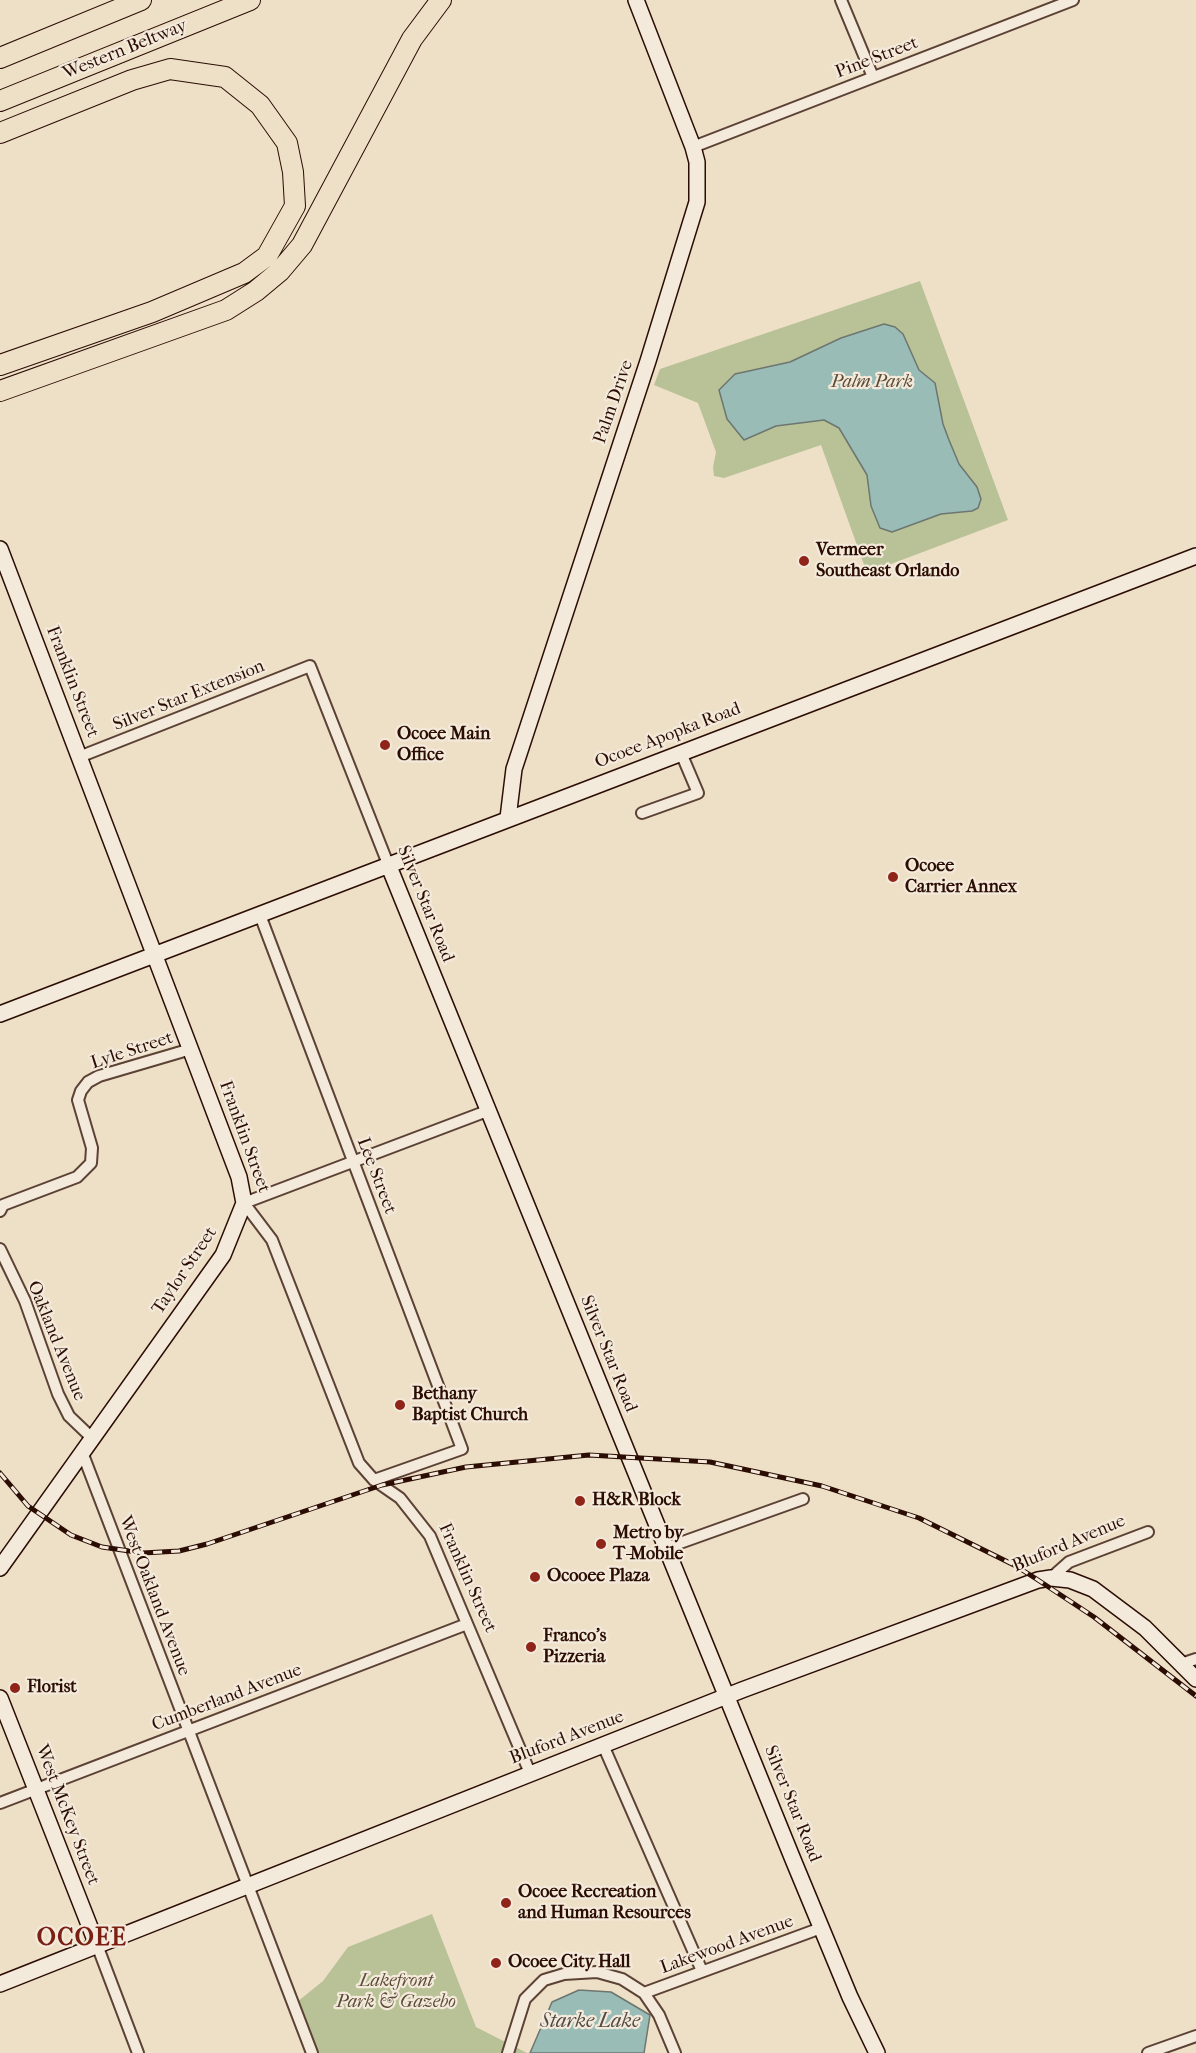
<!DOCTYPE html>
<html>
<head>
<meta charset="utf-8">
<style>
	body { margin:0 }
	canvas { display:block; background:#eedfc7 }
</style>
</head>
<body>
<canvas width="1196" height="2053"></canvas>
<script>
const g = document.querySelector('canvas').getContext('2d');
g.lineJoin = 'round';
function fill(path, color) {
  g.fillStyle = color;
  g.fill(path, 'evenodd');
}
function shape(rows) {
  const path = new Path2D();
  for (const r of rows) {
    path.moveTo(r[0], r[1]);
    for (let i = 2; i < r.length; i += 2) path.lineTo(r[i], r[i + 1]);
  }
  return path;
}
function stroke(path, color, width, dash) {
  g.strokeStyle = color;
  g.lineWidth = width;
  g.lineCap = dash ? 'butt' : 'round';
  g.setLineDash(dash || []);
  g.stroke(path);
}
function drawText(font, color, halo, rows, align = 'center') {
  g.font = font + ' "IM FELL French Canon",serif';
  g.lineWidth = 4.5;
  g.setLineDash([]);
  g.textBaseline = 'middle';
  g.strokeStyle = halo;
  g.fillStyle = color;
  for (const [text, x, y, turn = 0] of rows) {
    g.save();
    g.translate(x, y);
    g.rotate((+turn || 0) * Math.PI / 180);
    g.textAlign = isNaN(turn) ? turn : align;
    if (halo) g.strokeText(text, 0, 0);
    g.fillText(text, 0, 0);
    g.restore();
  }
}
const green = shape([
	[920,281,1008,520,867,573,821,445,724,478,714,476,713,467,716,452,698,403,654,385,660,369],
	[432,1914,476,2027,527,2053,316,2053,297,2002,323,1981,348,1947]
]);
const water = shape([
	[884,324,895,327,903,334,919,370,935,383,943,424,949,440,959,464,977,487,981,499,978,508,972,511,941,514,892,532,880,528,871,506,867,475,839,428,824,420,776,426,744,440,727,419,719,390,735,374,790,362,841,338,884,324],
	[579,1990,611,1992,650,2015,644,2053,530,2053,552,2002,579,1990]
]);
const street = shape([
	[841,0,873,77],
	[693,147,1073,0],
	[79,757,310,666,388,864],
	[642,813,698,793,681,753],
	[260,915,462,1449,374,1480],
	[487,1111,244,1203,272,1240,359,1463,374,1480,400,1498,430,1536,530,1773],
	[0,1211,3,1205,77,1177,91,1163,92,1148,78,1100,81,1091,88,1082,99,1076,191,1049],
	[0,1249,25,1301,58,1394,69,1416,92,1438],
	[82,1452,312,2053],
	[666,1548,803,1499],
	[1051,1578,1069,1562,1148,1532],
	[1181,1664,1196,1659],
	[603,1745,702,1971],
	[0,1803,467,1624],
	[97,1945,138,2053],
	[644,1993,821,1928],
	[508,2053,525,1999,544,1980,564,1974,597,1972,622,1979,644,1993,659,2015,675,2053],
	[1148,2053,1196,2036]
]);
const secondary = shape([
	[0,549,239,1177,244,1203,223,1255,0,1568],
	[508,818,514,769,648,361,697,202,697,162,693,147,636,0],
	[388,864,794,1862,850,1997,877,2053],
	[0,1014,1196,556],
	[0,1698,97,1945],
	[0,1984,742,1690,1038,1580,1051,1578,1070,1580,1093,1589,1145,1628,1196,1679]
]);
const highway = shape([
	[0,58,141,0],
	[0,101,250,0],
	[0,133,132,80,170,69,225,77,260,105,287,143,293,172,295,206,267,256,244,273,152,312,0,365],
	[0,391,226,310,256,291,280,271,302,245,412,39,441,0]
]);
const rail = shape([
	[0,1473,28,1506,71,1535,102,1547,143,1553,179,1551,207,1544,382,1485,466,1467,589,1455,710,1462,822,1486,919,1518,1016,1566,1038,1580,1094,1617,1196,1696]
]);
const markers = [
	[804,561,6,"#8f2418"],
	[385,745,6,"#8f2418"],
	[893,877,6,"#8f2418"],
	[400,1405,6,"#8f2418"],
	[580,1501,6,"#8f2418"],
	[601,1544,6,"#8f2418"],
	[535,1577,6,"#8f2418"],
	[531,1647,6,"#8f2418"],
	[15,1688,6,"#8f2418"],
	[506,1903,6,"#8f2418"],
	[496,1963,6,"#8f2418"]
];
const streetNames = [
	["Western Beltway",125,50,-22],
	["Pine Street",877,58,-21],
	["Palm Drive",614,402,-71],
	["Franklin Street",72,682,69],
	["Silver Star Extension",189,696,-22],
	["Ocoee Apopka Road",668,736,-21],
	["Silver Star Road",425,904,68],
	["Lyle Street",132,1051,-18],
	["Franklin Street",244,1137,70],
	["Lee Street",376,1176,69],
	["Taylor Street",185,1271,-56],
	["Oakland Avenue",56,1341,68],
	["Silver Star Road",608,1354,68],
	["Bluford Avenue",1069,1544,-23],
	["Franklin Street",467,1578,66],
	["West Oakland Avenue",154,1596,69],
	["Cumberland Avenue",227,1698,-21],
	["Bluford Avenue",567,1738,-21],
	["Silver Star Road",792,1804,68],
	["West McKey Street",67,1815,69],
	["Lakewood Avenue",727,1945,-20]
];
const parkNames = [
	["Palm Park",872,383],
	["Lakefront",396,1982],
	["Park & Gazebo",396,2003]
];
const poiNames = [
	["Vermeer",816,551],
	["Southeast Orlando",816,572],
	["Ocoee Main",397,735],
	["Office",397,756],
	["Ocoee",905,867],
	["Carrier Annex",905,888],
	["Bethany",412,1395],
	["Baptist Church",412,1416],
	["H&R Block",592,1501],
	["Metro by",613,1534],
	["T-Mobile",613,1555],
	["Ocooee Plaza",547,1577],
	["Franco's",543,1637],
	["Pizzeria",543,1658],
	["Florist",27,1688],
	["Ocoee Recreation",518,1893],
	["and Human Resources",518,1914],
	["Ocoee City Hall",508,1963]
];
const waterNames = [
	["Starke Lake",590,2022]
];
const districtNames = [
	["OCOEE",82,1939]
];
fill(green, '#b8c296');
fill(water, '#99bcb7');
stroke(water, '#6d766f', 1.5);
stroke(street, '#5c4235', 14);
stroke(secondary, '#2b0d04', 18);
stroke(highway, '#2b0d04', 22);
stroke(street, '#f4eadb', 10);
stroke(secondary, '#f4eadb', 15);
stroke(highway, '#eedfc7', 20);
stroke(rail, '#2b0d04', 5);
stroke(rail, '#f4eadb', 3, [9]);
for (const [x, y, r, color] of markers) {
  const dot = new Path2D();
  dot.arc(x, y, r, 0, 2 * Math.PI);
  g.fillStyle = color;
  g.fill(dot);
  stroke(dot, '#f4eadb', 2);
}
drawText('18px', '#2b0d04', '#f4eadb', streetNames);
drawText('italic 18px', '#5c4c37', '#f4eadb', parkNames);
drawText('bold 18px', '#2b0d04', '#f4eadb', poiNames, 'left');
drawText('italic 20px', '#524a43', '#f4eadb', waterNames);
g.letterSpacing = '1.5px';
drawText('bold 24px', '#7a1f14', '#f4eadb', districtNames);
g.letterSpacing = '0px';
</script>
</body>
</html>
